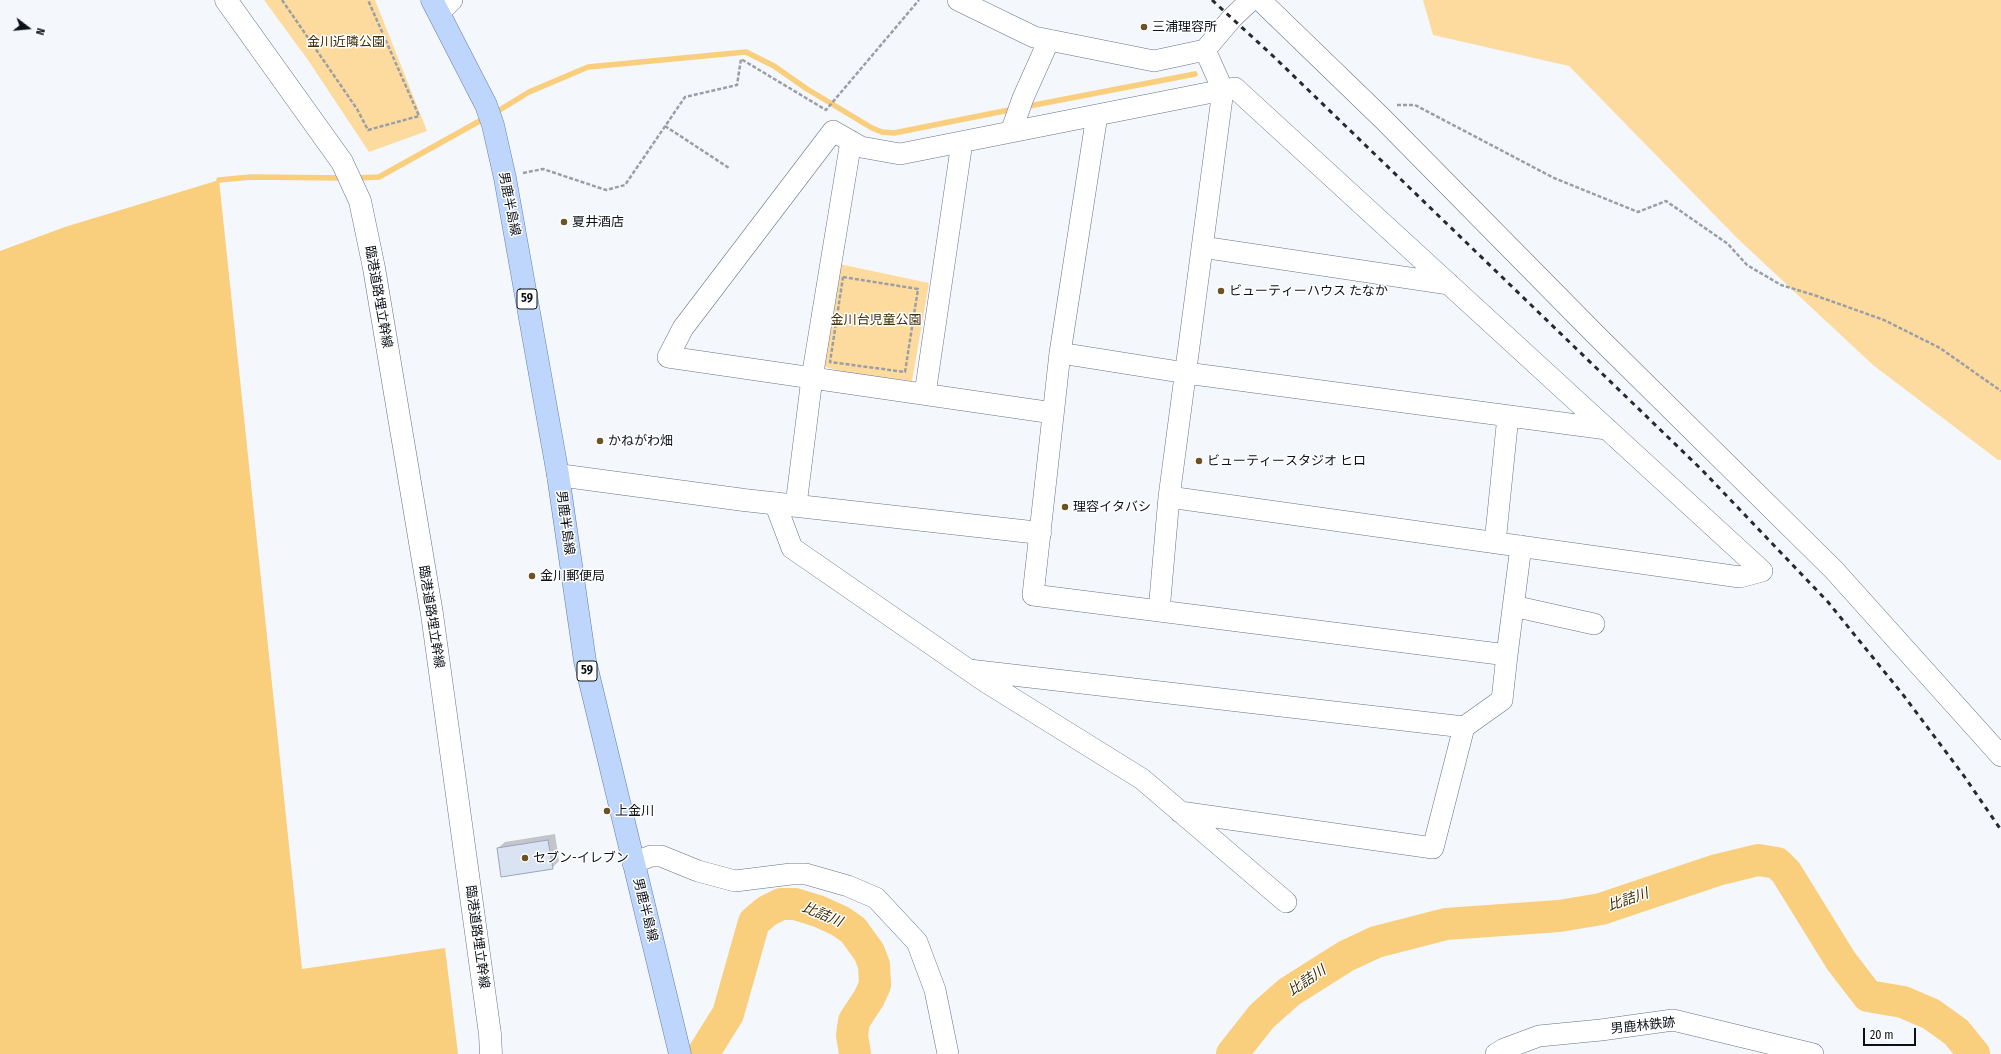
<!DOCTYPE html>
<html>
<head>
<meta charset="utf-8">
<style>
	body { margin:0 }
	#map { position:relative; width:2001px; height:1054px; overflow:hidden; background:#f4f7fc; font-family:"Fira Sans Condensed",sans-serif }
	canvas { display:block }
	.north { position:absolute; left:8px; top:8px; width:40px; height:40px; -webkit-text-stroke:3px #fff; paint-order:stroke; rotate:106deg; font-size:11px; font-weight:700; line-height:16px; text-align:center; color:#0c1119 }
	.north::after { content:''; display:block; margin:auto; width:14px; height:18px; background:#0c1119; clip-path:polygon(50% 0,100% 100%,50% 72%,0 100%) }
	.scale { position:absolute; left:1863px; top:1028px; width:53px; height:18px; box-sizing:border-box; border:2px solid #0c1119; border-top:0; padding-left:5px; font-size:12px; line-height:14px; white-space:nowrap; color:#0c1119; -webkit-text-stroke:3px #fff; paint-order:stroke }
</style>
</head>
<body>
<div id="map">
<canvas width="2001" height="1054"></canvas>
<div class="north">N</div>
<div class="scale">20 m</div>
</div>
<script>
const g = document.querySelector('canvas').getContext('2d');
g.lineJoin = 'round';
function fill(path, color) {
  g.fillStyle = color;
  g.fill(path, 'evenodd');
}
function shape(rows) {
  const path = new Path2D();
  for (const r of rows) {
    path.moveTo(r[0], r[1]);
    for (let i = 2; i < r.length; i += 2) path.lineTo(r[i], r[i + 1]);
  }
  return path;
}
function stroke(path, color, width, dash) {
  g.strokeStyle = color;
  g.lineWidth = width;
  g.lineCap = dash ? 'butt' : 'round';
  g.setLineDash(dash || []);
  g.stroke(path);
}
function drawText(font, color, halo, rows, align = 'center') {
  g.font = font + ' "Fira Sans Condensed","Noto Sans JP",sans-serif';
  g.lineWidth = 3;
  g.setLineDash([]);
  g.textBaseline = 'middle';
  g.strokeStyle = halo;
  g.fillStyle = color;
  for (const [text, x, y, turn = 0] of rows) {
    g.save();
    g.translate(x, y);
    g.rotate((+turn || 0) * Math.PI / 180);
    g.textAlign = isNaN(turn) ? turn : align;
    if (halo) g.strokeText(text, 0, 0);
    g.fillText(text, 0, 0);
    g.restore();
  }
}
const green = shape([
	[264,0,375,0,427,131,369,152,308,60],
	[1423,0,2001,0,2001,460,1998,460,1873,365,1738,239,1569,66,1433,35],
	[839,264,929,283,912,381,848,373,822,366]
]);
const water = shape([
	[219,180,302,969,445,948,458,1054,0,1054,0,251,65,227]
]);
const shadow = shape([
	[555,834,559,861,552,868,498,848,505,842]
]);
const stream = shape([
	[1024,107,1195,74],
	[493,114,529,92,588,67,746,52,774,66,807,89,872,128,882,132,894,133,1014,109],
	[355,178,379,177,485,118],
	[219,180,251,177,345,178]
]);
const river = shape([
	[703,1054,728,1014,754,922,767,911,781,904,795,904,818,911,840,921,853,930,869,952,874,965,875,985,869,998,854,1021,852,1035,855,1054],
	[1232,1054,1262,1016,1289,992,1346,956,1376,942,1446,924,1559,916,1601,909,1717,870,1758,860,1777,863,1786,872,1841,961,1868,996,1903,1002,1931,1014,1956,1032,1974,1054]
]);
const building = shape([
	[548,840,553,869,501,877,497,848,548,840]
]);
const path = shape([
	[282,0,357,109,368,130,419,116,368,0],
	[1397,105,1415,105,1554,178,1638,212,1666,201,1728,244,1747,265,1781,285,1814,295,1884,320,1940,348,2001,391],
	[665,126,729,168],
	[523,173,543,169,606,190,625,185,685,97,737,85,741,59,826,110,919,0],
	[843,277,918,289,905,372,830,362,843,277]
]);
const street = shape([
	[958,0,1034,37,1154,61,1205,50,1232,18,1251,0],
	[1260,0,1383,119,1596,335,1834,570,2001,756],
	[439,13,452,0],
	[1011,132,1023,98,1049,40],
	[1202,247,1449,284],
	[1060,353,1097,115],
	[925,394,962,142],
	[1053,413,668,357,683,328,833,131,861,147,900,154,1223,90,1235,88,1762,571,1740,577,1169,497,1223,90,1205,50],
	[775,503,792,548,986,682,1142,779,1286,902],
	[796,505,812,378,851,141],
	[1495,543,1508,416],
	[1521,546,1507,655,1033,595,1060,353,1186,373,1607,429],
	[1513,606,1594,624],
	[1159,611,1169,497],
	[969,670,1464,727,1433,848,1180,812],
	[1464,727,1502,700,1507,655],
	[633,863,651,856,661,856,698,871,735,881,791,874,806,874,848,886,876,898,917,942,935,990,948,1054],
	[1496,1054,1504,1049,1539,1036,1601,1030,1673,1020,1813,1054]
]);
const secondary = shape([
	[226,0,342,162,360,201,374,268,432,614,490,1034,491,1054],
	[558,475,744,500,1040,533]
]);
const primary = shape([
	[432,0,486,105,493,125,505,178,558,475,585,661,680,1054]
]);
const rail = shape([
	[1212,0,1273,56,1702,470,1828,602,1904,696,1964,776,2001,830]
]);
const markers = [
	[1144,27,4,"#6b5323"],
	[564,222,4,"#6b5323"],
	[1221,291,4,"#6b5323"],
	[600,441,4,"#6b5323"],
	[1199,461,4,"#6b5323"],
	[1065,507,4,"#6b5323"],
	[532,576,4,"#6b5323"],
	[607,811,4,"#6b5323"],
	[525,858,4,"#6b5323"]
];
const shields = [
	[527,299,20],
	[587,671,20]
];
const shieldNames = [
	["59",527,299],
	["59",587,671]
];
const poiNames = [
	["三浦理容所",1152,27],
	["夏井酒店",572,222],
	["ビューティーハウス たなか",1229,291],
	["かねがわ畑",608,441],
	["ビューティースタジオ ヒロ",1207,461],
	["理容イタバシ",1073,507],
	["金川郵便局",540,576],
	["上金川",615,811],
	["セブン-イレブン",533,858]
];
const parkNames = [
	["金川近隣公園",346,42],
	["金川台児童公園",876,320]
];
const streetNames = [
	["男鹿半島線",509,204,79],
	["臨港道路埋立幹線",378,297,80],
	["男鹿半島線",565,523,82],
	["臨港道路埋立幹線",431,617,81],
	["男鹿半島線",645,910,76],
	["臨港道路埋立幹線",477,937,82],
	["男鹿林鉄跡",1643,1026,-6]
];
const waterNames = [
	["比詰川",1628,900,-19],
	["比詰川",822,915,23],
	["比詰川",1307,981,-34]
];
fill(green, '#fddb9e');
fill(water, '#f9ce7c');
fill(shadow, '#0003');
stroke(stream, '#f9ce7c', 5.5);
stroke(river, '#f9ce7c', 32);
fill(building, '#dae3f2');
stroke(building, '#98a5bc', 1);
stroke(street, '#667388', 22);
stroke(secondary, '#667388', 23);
stroke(primary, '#637eab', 23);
stroke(path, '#9b9fa5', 2.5, [4, 2]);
stroke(street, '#fff', 21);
stroke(secondary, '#fff', 22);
stroke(primary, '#bed5fc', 22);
stroke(rail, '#252a32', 3, [5, 5]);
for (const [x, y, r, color] of markers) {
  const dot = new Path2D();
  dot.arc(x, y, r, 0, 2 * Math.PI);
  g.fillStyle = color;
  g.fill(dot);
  stroke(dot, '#fff', 1.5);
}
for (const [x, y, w] of shields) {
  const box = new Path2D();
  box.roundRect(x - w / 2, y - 10, w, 20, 3);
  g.fillStyle = '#fff';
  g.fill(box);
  stroke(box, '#0c1119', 1);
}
drawText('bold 12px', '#0c1119', null, shieldNames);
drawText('13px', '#0c1119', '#fff', poiNames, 'left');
drawText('13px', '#3f2e09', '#fff', parkNames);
drawText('13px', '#0c1119', '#fff', streetNames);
drawText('italic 14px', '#3a2904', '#fff', waterNames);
</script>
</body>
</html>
